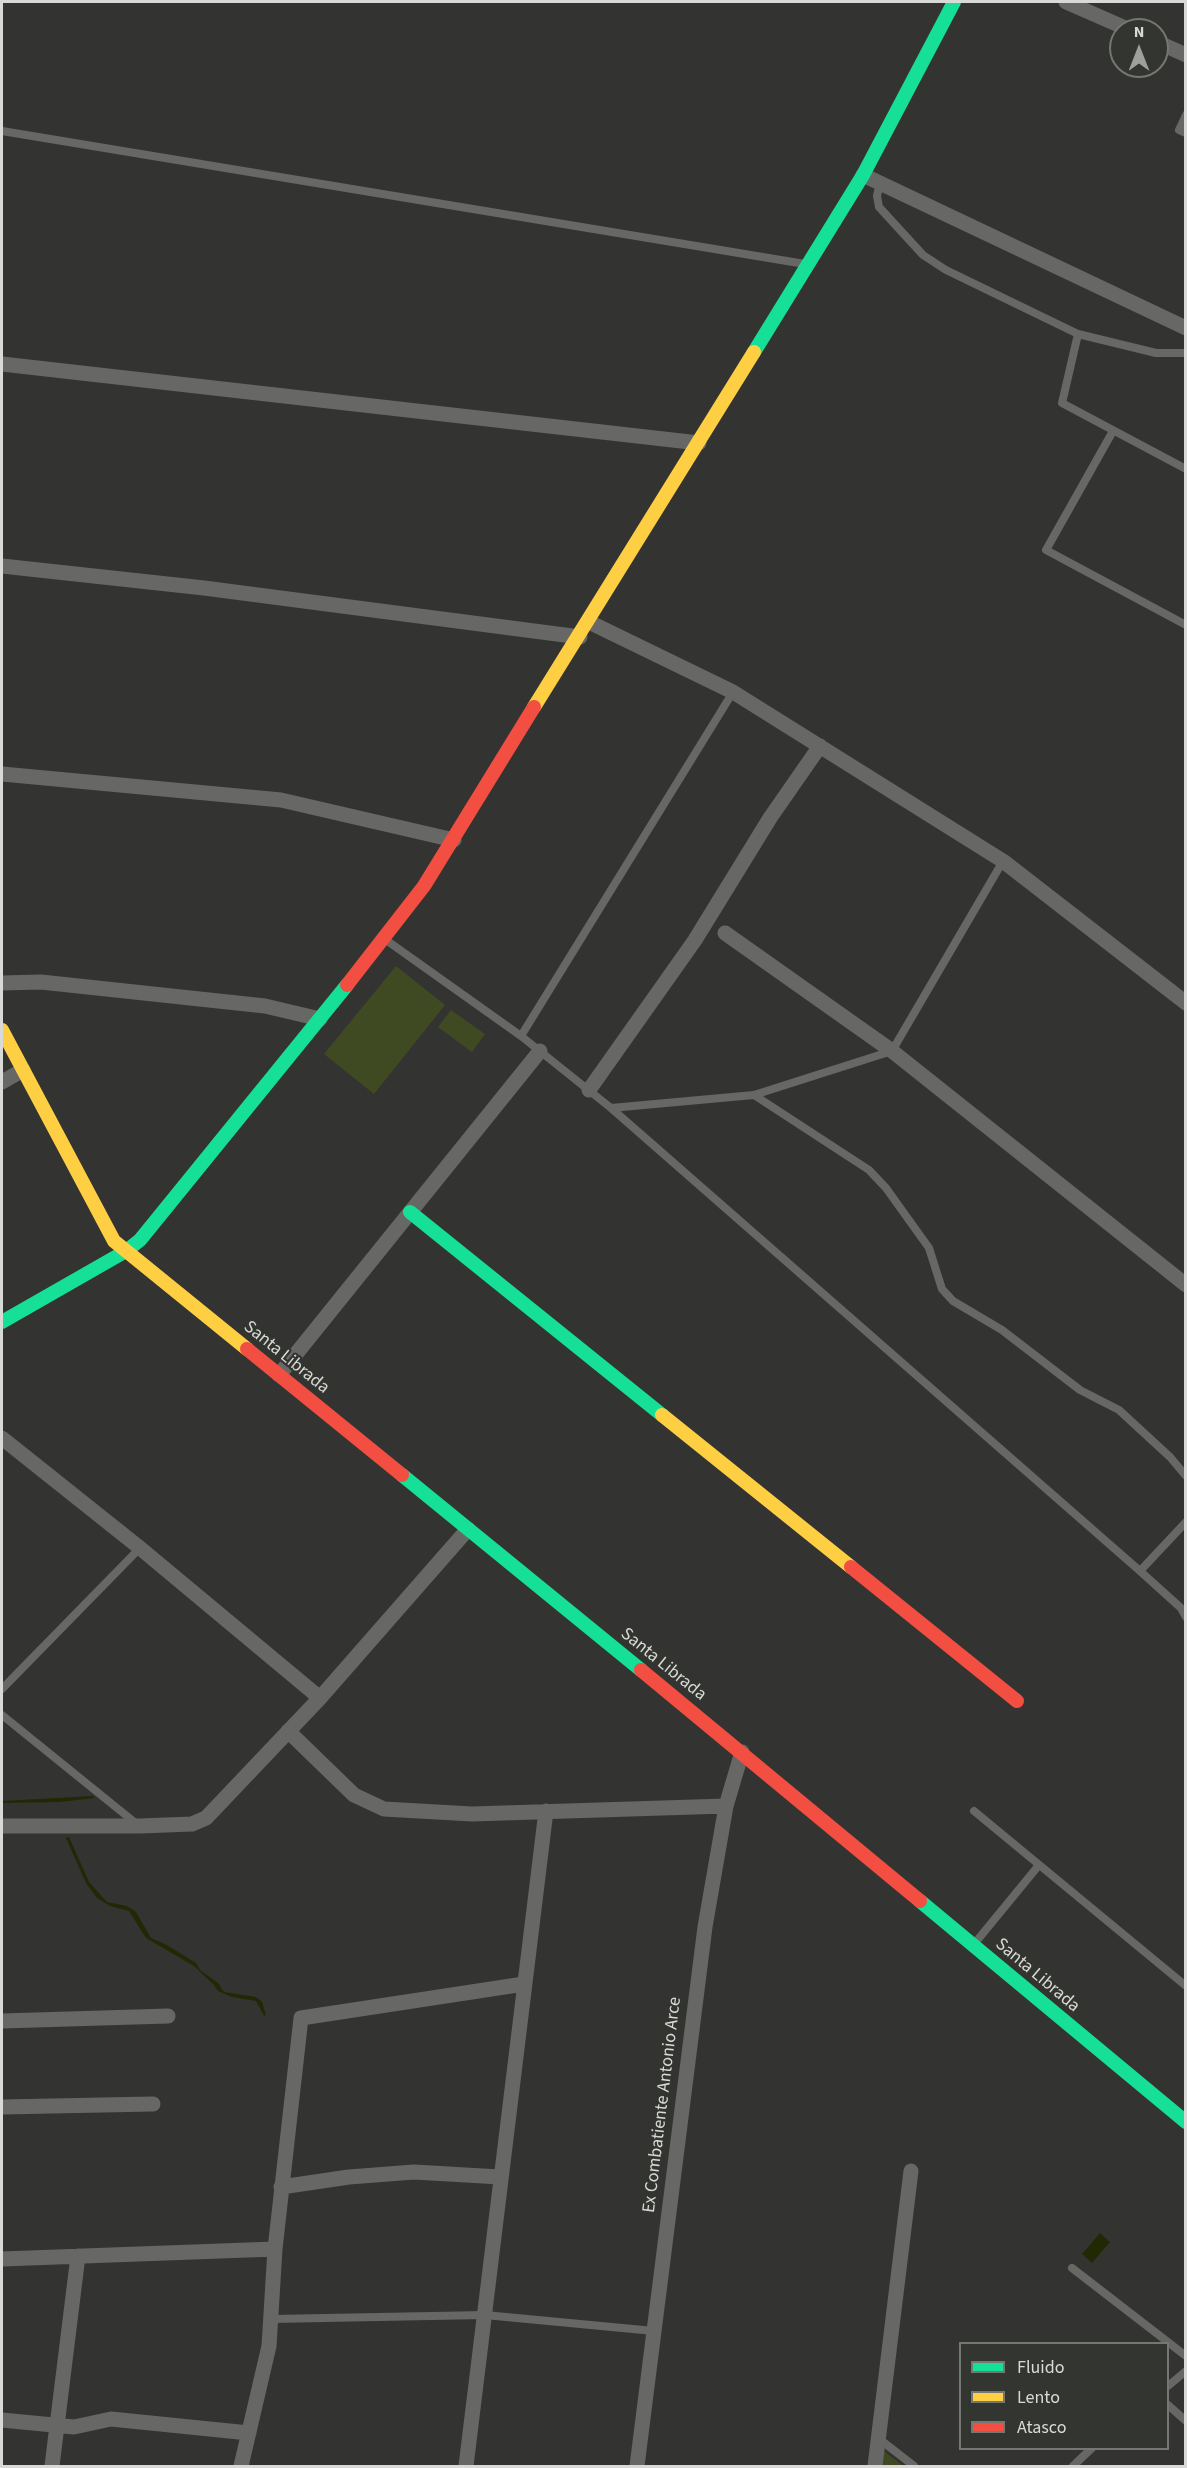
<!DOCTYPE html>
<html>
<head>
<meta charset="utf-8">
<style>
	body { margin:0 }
	#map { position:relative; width:1187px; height:2468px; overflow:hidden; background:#333431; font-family:"Source Sans 3",sans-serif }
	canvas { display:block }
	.frame { position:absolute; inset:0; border:3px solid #d9dad7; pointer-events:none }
	.legend { position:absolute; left:959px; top:2342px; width:210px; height:108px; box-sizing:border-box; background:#333530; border:2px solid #757773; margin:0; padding:8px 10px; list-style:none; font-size:18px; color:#d9dad7 }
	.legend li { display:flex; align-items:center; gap:12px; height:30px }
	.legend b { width:30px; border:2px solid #757773 }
	.north { position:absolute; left:1109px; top:18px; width:60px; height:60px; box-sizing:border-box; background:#333530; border:2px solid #757773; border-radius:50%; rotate:0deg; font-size:16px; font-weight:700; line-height:24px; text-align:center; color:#d9dad7 }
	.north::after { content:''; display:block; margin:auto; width:21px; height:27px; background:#9fa09d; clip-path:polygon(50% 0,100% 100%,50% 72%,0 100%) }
</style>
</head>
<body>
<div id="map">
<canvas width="1187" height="2468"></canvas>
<div class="frame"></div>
<ul class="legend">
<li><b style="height:8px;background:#16e098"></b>Fluido</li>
<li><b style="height:8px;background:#ffcf43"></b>Lento</li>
<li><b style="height:8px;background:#f24e42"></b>Atasco</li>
</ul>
<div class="north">N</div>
</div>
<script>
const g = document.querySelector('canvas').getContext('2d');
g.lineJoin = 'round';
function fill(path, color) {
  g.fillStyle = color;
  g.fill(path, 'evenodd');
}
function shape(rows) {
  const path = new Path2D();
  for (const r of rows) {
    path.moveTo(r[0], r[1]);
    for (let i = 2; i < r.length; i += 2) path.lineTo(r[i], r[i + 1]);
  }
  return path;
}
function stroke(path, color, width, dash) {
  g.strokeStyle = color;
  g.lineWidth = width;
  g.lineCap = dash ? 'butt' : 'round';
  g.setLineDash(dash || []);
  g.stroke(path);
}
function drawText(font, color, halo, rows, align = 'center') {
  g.font = font + ' "Source Sans 3",sans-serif';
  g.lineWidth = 4.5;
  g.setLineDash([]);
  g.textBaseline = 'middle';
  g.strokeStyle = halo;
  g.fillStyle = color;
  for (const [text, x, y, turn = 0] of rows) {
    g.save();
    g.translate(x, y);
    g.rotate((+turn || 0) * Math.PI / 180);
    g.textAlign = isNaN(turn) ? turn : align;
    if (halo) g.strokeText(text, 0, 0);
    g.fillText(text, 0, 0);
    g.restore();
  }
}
const green = shape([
	[396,966,445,1005,374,1094,324,1054],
	[451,1010,485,1034,472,1052,438,1027],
	[883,2451,885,2452,903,2466,880,2466]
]);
const water = shape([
	[93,1796,94,1798,60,1802,2,1803,2,1801],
	[69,1837,89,1882,107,1902,127,1906,136,1912,151,1938,167,1945,196,1963,200,1970,218,1983,224,1992,256,1997,262,2002,266,2015,264,2016,256,2001,232,1997,218,1991,214,1985,194,1966,146,1938,129,1911,110,1906,97,1898,86,1883,66,1838],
	[1100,2233,1110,2242,1092,2263,1082,2254]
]);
const lane = shape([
	[1186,115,1179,130,1186,133],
	[2,131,805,264],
	[880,183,877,196,879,207,923,255,946,270,1078,334,1156,353,1186,353],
	[1078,334,1062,403,1186,469],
	[1113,431,1046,550,1186,625],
	[386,940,521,1036,611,1108,1140,1571,1181,1608,1186,1617],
	[521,1036,733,692],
	[754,1095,869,1170,886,1188,929,1248,942,1289,953,1301,1002,1330,1080,1390,1119,1410,1170,1457,1186,1476],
	[611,1108,754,1095,892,1051,1003,861],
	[1140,1571,1186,1522],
	[2,1689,140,1548],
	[2,1715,138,1825],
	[974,1811,1186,1986],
	[975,1943,1039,1865],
	[1072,2268,1186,2356],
	[272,2319,485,2315,654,2331],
	[1168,2386,1186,2371],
	[1168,2405,1186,2421],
	[878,2438,914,2466],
	[1073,2466,1092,2448]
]);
const street = shape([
	[1066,2,1130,30],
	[1157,42,1186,55],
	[863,175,1186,328],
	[2,364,699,443],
	[2,566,204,588,580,637],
	[589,622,733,692,1003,861,1186,1003],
	[2,774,281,800,454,840],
	[725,933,892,1051,1186,1285],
	[2,983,41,982,265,1006,320,1019],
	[2,1082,23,1070],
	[589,1090,695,940,770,818,820,746],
	[279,1375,540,1051],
	[2,1438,140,1548,320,1698],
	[288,1731,354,1795,384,1809,472,1814,726,1806],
	[2,1826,140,1826,192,1824,206,1818,320,1698,468,1529],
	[2,2021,168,2016],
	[2,2107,153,2104],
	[281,2187,349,2177,414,2172,500,2177],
	[2,2259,275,2249],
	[2,2420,74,2427,111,2419,249,2433],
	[52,2466,78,2256],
	[241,2466,269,2346,275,2249,301,2018,524,1984],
	[466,2466,546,1811],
	[637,2466,705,1927,726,1806,742,1752],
	[875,2466,911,2171]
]);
const fast = shape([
	[754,352,863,175,954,2],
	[410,1212,662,1415],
	[2,1322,126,1251,140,1240,347,985],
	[402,1475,641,1670],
	[920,1901,1186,2122]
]);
const slow = shape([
	[534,707,754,352],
	[2,1030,114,1241,247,1349],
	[662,1415,851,1567]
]);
const jam = shape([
	[347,985,424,886,534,707],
	[247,1349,402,1475],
	[851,1567,1017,1701],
	[641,1670,920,1901]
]);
const streetNames = [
	["Santa Librada",286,1358,39],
	["Santa Librada",663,1665,39],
	["Santa Librada",1037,1976,40],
	["Ex Combatiente Antonio Arce",663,2105,-83]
];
fill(green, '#3f4a22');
fill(water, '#202904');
stroke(lane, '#676766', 8);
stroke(street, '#676766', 15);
stroke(fast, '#16e098', 14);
stroke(slow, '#ffcf43', 14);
stroke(jam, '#f24e42', 14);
drawText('18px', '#d9dad7', '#333530', streetNames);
</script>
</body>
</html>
